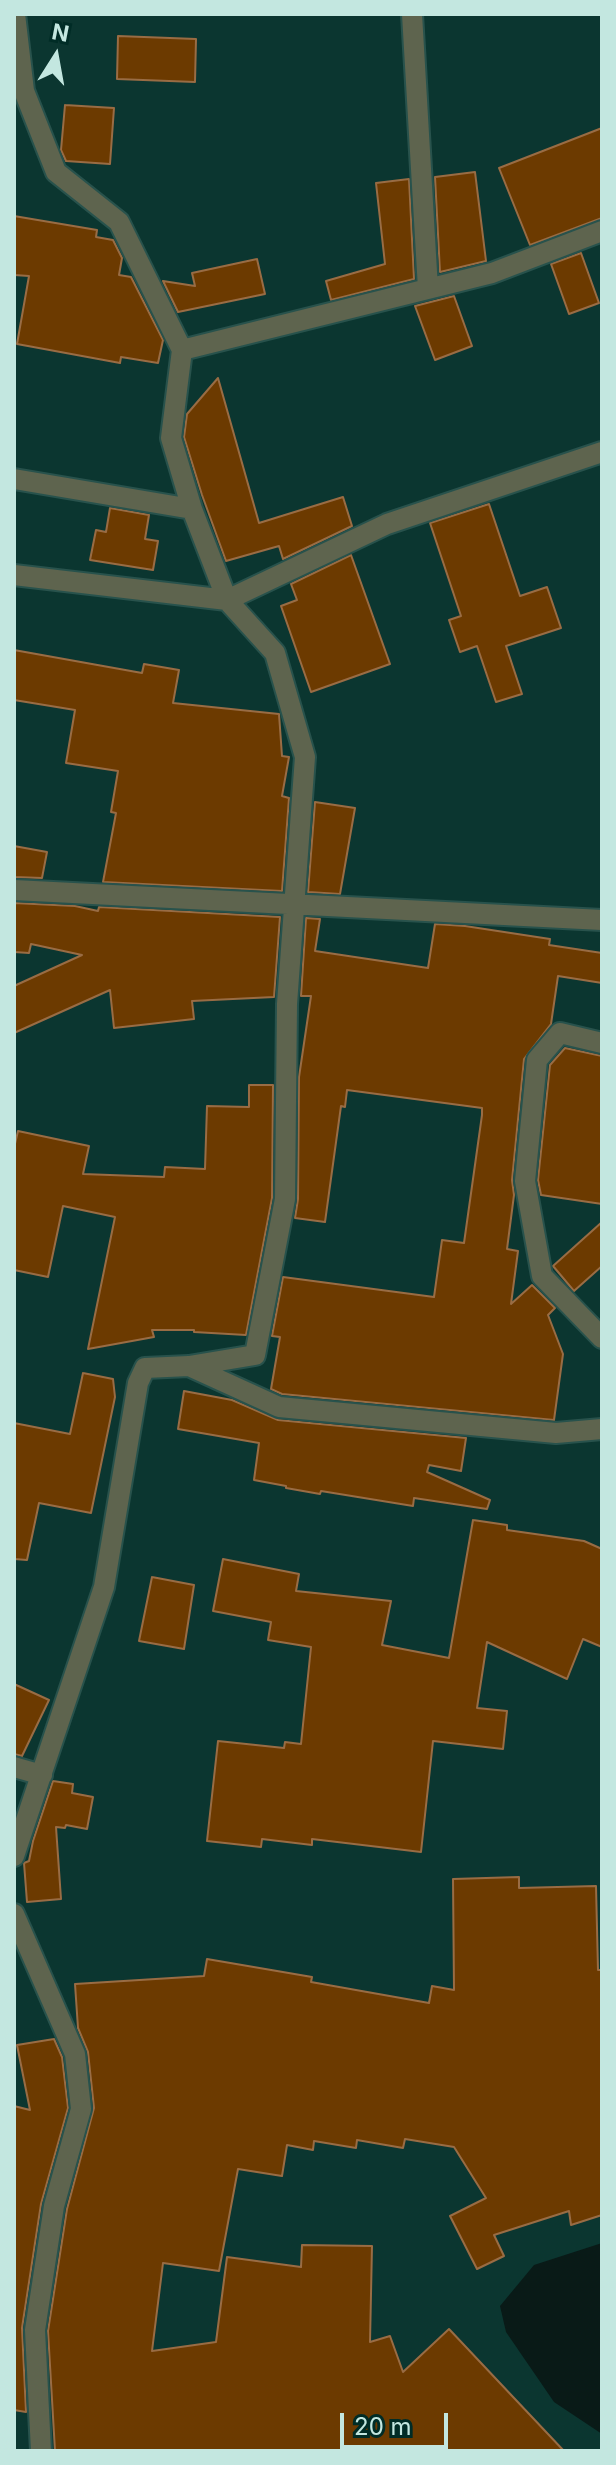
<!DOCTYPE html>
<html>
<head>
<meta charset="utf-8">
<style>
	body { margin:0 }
	#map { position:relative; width:616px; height:2465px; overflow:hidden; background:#0b3630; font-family:Inter,sans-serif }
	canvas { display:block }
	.frame { position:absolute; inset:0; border:16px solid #c3e7e0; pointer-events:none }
	.north { position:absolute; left:16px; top:16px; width:80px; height:80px; -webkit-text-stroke:6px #002c26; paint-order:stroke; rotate:11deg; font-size:22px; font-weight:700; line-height:32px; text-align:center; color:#c3e7e0 }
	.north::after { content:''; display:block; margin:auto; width:28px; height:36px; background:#c3e7e0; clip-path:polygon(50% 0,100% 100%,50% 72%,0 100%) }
	.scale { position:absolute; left:340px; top:2413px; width:108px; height:36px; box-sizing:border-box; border:4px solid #c3e7e0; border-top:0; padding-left:10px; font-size:24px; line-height:28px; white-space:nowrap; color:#c3e7e0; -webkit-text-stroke:6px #002c26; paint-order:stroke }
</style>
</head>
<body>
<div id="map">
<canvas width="616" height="2465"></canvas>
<div class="frame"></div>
<div class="north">N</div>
<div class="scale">20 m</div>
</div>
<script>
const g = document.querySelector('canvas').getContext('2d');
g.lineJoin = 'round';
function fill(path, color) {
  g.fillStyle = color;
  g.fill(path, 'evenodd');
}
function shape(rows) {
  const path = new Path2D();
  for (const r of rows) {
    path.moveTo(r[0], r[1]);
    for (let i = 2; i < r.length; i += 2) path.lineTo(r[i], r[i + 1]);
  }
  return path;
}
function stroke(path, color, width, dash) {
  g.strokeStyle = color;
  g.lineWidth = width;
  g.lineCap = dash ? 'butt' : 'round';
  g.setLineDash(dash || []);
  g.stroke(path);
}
const water = shape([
	[602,2243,602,2434,554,2402,506,2332,500,2306,534,2265]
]);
const building = shape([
	[118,36,196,39,195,82,117,79,118,36],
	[65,105,114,108,110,164,66,161,61,150,65,105],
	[602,128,602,218,530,245,499,168,602,128],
	[475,172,486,261,440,272,435,177,475,172],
	[409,179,414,279,331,300,326,281,385,264,376,183,409,179],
	[14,216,97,230,96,237,113,240,122,258,119,275,131,277,163,340,158,363,121,357,120,363,17,344,29,276,14,275,14,216],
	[581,253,599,303,569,314,551,264,581,253],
	[257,259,265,294,178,312,163,281,195,286,192,273,257,259],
	[454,296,472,346,435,360,415,306,454,296],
	[218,378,259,523,343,497,352,526,283,559,279,546,226,561,202,495,184,437,187,414,218,378],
	[489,504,520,596,547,587,561,628,506,646,522,694,496,702,477,646,460,652,449,620,461,616,430,523,489,504],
	[110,508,149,515,145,539,158,541,153,570,90,560,96,530,106,532,110,508],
	[351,555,390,664,311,692,281,606,297,600,291,584,351,555],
	[14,650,142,673,144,664,179,670,173,703,279,714,282,756,289,757,282,796,289,798,282,891,103,882,116,813,111,812,118,771,66,763,75,710,14,700,14,650],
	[315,802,355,808,340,894,308,892,315,802],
	[14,846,47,852,42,878,14,877,14,846],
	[14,903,75,906,98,911,99,907,280,917,274,997,192,1001,194,1019,114,1028,110,990,14,1033,14,986,82,955,31,944,29,953,14,952,14,903],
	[306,918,320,919,315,951,428,968,435,924,465,926,550,939,549,945,602,953,602,983,558,976,551,1024,524,1059,512,1180,514,1195,507,1249,518,1251,511,1304,532,1285,555,1308,548,1315,563,1354,554,1420,282,1394,271,1389,280,1337,272,1336,283,1277,434,1297,442,1240,464,1243,482,1115,482,1108,347,1090,345,1107,341,1106,325,1222,295,1218,298,1199,299,1077,311,996,301,996,306,918],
	[565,1048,602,1056,602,1204,541,1195,538,1180,550,1065,565,1048],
	[249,1085,273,1085,272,1198,246,1335,194,1332,194,1330,152,1330,154,1337,88,1349,115,1217,63,1206,48,1277,14,1270,14,1148,18,1131,89,1146,83,1174,164,1177,165,1167,205,1169,207,1106,249,1107,249,1085],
	[602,1222,602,1266,574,1291,553,1266,602,1222],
	[83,1373,113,1379,115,1397,91,1513,39,1503,27,1560,14,1559,14,1423,70,1434,83,1373],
	[184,1391,232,1400,278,1420,466,1438,461,1471,429,1465,427,1472,490,1500,487,1509,414,1498,413,1506,321,1491,320,1494,286,1488,286,1486,254,1480,259,1443,178,1429,184,1391],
	[473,1520,507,1525,507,1530,584,1541,602,1549,602,1647,583,1639,567,1679,487,1642,477,1708,507,1711,503,1749,433,1741,421,1852,312,1839,312,1845,262,1839,261,1847,207,1841,218,1741,284,1748,285,1742,301,1744,311,1647,268,1640,271,1622,213,1611,223,1559,299,1574,296,1591,391,1601,382,1645,449,1658,473,1520],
	[152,1577,194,1585,184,1649,139,1641,152,1577],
	[14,1684,49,1700,22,1756,14,1754,14,1684],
	[53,1781,73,1784,72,1793,93,1797,87,1829,66,1825,65,1828,56,1827,61,1899,27,1902,24,1863,29,1861,33,1841,53,1781],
	[519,1877,519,1888,596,1886,598,1970,602,1970,602,2215,571,2225,569,2211,494,2235,504,2256,477,2269,450,2216,486,2198,454,2147,405,2139,403,2148,357,2140,356,2148,314,2141,313,2150,287,2145,282,2176,238,2169,219,2271,163,2263,152,2351,216,2342,227,2257,301,2267,302,2245,372,2246,370,2342,390,2336,403,2372,449,2329,564,2451,55,2451,48,2331,67,2209,94,2108,88,2052,78,2028,75,1984,204,1976,207,1959,312,1977,311,1982,429,2003,432,1986,454,1990,453,1879,519,1877],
	[54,2039,62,2057,68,2108,41,2204,22,2328,26,2412,14,2410,14,2106,30,2110,17,2045,54,2039]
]);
const minor = shape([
	[412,14,428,289],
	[182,350,492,273,602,231],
	[14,479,192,509],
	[14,575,227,600,387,524,602,452],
	[14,890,602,920],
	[602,1043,560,1033,537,1060,525,1181,542,1276,602,1338],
	[189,1366,279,1407,556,1433,602,1429],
	[14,1767,42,1775],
	[14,1856,104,1587,138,1383,145,1368,189,1366,255,1355,285,1199,287,1004,305,757,275,653,227,600,192,509,171,438,182,350,119,222,56,172,24,91,15,14],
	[14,1914,75,2054,81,2109,54,2206,35,2330,41,2451]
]);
fill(water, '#091a17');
fill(building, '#6c3a00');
stroke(building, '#996c44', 2);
stroke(minor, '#28524c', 24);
stroke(minor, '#5e644e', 20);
</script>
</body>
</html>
